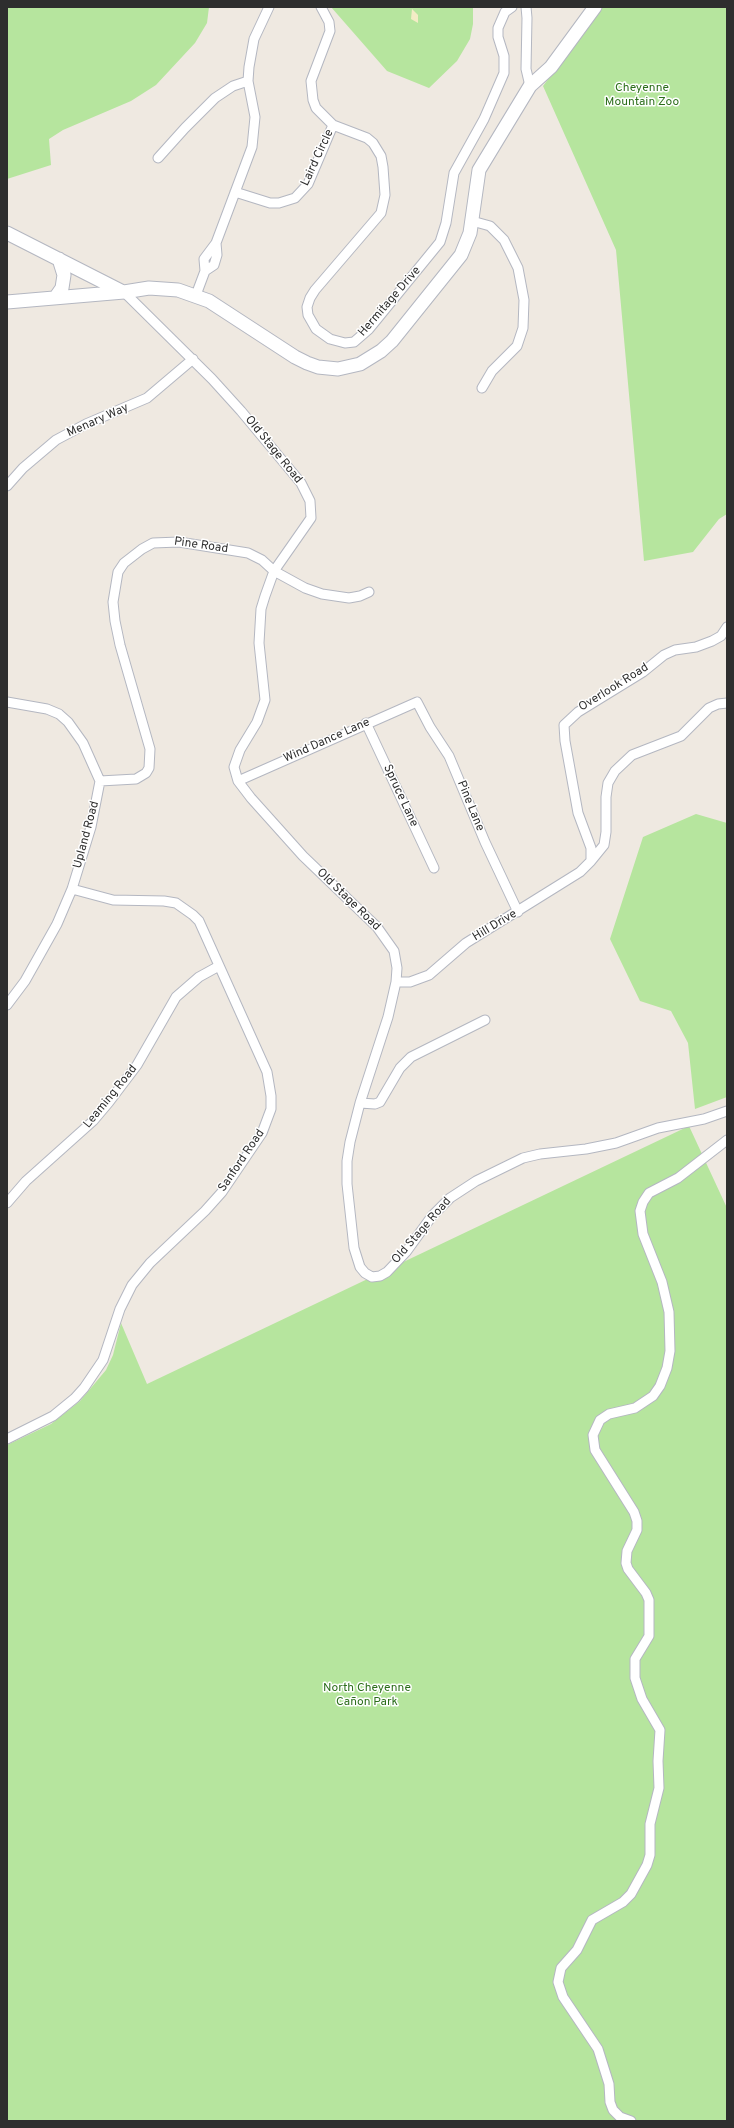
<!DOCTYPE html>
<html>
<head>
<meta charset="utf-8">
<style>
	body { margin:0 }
	#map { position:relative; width:734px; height:2128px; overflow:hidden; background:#efe9e1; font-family:Overpass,sans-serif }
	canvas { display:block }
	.frame { position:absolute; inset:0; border:8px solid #2e2e2e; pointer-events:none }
</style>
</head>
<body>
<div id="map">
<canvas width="734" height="2128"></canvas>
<div class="frame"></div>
</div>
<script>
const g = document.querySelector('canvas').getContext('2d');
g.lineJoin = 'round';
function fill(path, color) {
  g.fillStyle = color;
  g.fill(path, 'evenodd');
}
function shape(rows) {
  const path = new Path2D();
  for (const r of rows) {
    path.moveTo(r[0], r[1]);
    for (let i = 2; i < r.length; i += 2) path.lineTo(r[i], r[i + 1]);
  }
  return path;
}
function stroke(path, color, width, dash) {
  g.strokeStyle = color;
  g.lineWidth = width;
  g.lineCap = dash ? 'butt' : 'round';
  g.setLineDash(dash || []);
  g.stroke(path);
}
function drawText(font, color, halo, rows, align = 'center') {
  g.font = font + ' Overpass,sans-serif';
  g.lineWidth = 3;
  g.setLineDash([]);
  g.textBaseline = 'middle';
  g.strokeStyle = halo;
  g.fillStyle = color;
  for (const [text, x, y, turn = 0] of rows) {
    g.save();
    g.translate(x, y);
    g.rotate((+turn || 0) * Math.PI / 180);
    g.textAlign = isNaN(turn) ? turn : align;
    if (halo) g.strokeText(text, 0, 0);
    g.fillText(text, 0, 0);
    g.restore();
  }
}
const green = shape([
	[7,7,209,7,207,23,195,43,156,85,131,101,63,130,49,139,51,165,7,179],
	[331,7,473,7,473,24,470,39,457,61,429,88,387,71],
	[602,7,727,7,727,514,719,519,693,552,644,561,616,250,543,86],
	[696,814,727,823,727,1097,695,1109,688,1043,671,1011,640,1001,610,939,643,837],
	[689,1126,727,1208,727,2121,7,2121,7,1445,51,1424,80,1401,106,1370,113,1355,121,1323,147,1384]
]);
const sand = shape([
	[412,9,418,15,418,23,411,19]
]);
const street = shape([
	[321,7,329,22,330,31,311,81,313,100,316,108,333,125,367,138,373,143,381,156,383,167,385,195,381,213,315,290,310,298,307,307,308,315,316,329,330,339,345,343,354,342,369,329,440,242,446,223,454,173,484,119,504,73,504,56,498,37,498,28,505,12,512,7],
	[526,7,527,18,526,69,530,86],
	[158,158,185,128,215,98,233,86,248,81],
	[235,192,270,203,279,203,295,198,308,184,333,125],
	[472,221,490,226,504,240,518,268,524,300,523,328,517,346,492,371,482,388],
	[205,271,214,265,217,255,216,243],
	[124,292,212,379,241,411,301,483,310,501,311,518,274,571,265,596,261,609,259,643,265,700,257,722,240,750,234,767,238,781,251,798,303,856,377,927,394,951,397,968,396,982,388,1017,360,1103,350,1142,347,1161,347,1184,354,1248,360,1267,365,1273,372,1277,380,1276,387,1272,406,1252,432,1216,450,1198,476,1181,523,1158,540,1154,586,1149,616,1143,658,1128,704,1119,727,1111],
	[196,295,205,271,204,259,216,243,252,147,255,117,248,81,249,67,254,39,269,7],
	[7,486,23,468,56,440,86,424,147,398,193,359],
	[7,702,47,709,59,714,68,722,83,743,100,781,91,827,72,889,57,924,25,981,7,1005],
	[366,723,434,868],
	[100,781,136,779,146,773,149,768,150,749,120,645,115,621,113,602,118,572,124,563,142,549,153,543,179,542,248,553,262,560,274,571,305,588,322,594,349,598,360,596,369,592],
	[238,781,417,702,430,727,449,756,485,842,518,912],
	[591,861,591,848,578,813,565,741,564,725,578,712,643,672,664,655,675,650,696,647,712,641,721,636,727,627],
	[396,982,410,982,429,975,466,943,580,872,591,861,604,845,606,832,606,797,608,783,615,771,632,755,681,736,709,708,718,704,727,703],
	[360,1103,375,1104,380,1102,400,1068,411,1057,485,1020],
	[7,1203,26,1181,93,1121,109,1102,137,1065,176,997,199,977,219,966],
	[7,1439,53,1416,75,1398,84,1388,103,1360,120,1309,132,1285,150,1263,205,1211,222,1192,262,1133,271,1109,271,1096,267,1072,199,921,193,915,176,903,164,901,113,900,72,889],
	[631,2121,620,2117,613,2110,610,2102,609,2084,598,2049,563,1997,558,1982,561,1968,577,1950,592,1920,623,1902,631,1894,647,1865,650,1855,650,1824,659,1788,658,1761,660,1730,642,1699,635,1678,635,1659,649,1636,649,1600,646,1593,628,1569,626,1563,627,1551,637,1530,637,1521,634,1512,595,1450,593,1435,600,1420,609,1414,635,1408,653,1396,660,1386,667,1368,670,1351,669,1312,662,1282,643,1234,640,1211,643,1202,649,1193,678,1178,727,1140]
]);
const secondary = shape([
	[7,233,123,292],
	[55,298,62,288,64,275,59,259],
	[7,302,124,292,149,288,178,290,209,301,295,357,307,363,318,367,338,369,360,364,381,351,392,341,461,255,470,233,479,170,530,86,551,67,595,7]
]);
const parkNames = [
	["Cheyenne",642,89],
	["Mountain Zoo",642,103],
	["North Cheyenne",367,1689],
	["Cañon Park",367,1703]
];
const streetNames = [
	["Laird Circle",318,158,-65],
	["Hermitage Drive",390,302,-49],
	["Menary Way",98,421,-24],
	["Old Stage Road",273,450,51],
	["Pine Road",201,546,8],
	["Overlook Road",614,688,-32],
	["Wind Dance Lane",327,741,-24],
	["Spruce Lane",400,796,65],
	["Pine Lane",470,806,68],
	["Upland Road",87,835,-75],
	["Old Stage Road",348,900,44],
	["Hill Drive",495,926,-31],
	["Leaming Road",111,1097,-51],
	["Sanford Road",242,1161,-56],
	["Old Stage Road",422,1231,-49]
];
fill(green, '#b6e59e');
fill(sand, '#f3ecc5');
stroke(street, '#b4b7c1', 11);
stroke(secondary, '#b4b7c1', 15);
stroke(street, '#fff', 9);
stroke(secondary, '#fff', 13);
drawText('12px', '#2c6e1b', '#fff', parkNames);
drawText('12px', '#2e2e2e', '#fff', streetNames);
</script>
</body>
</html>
